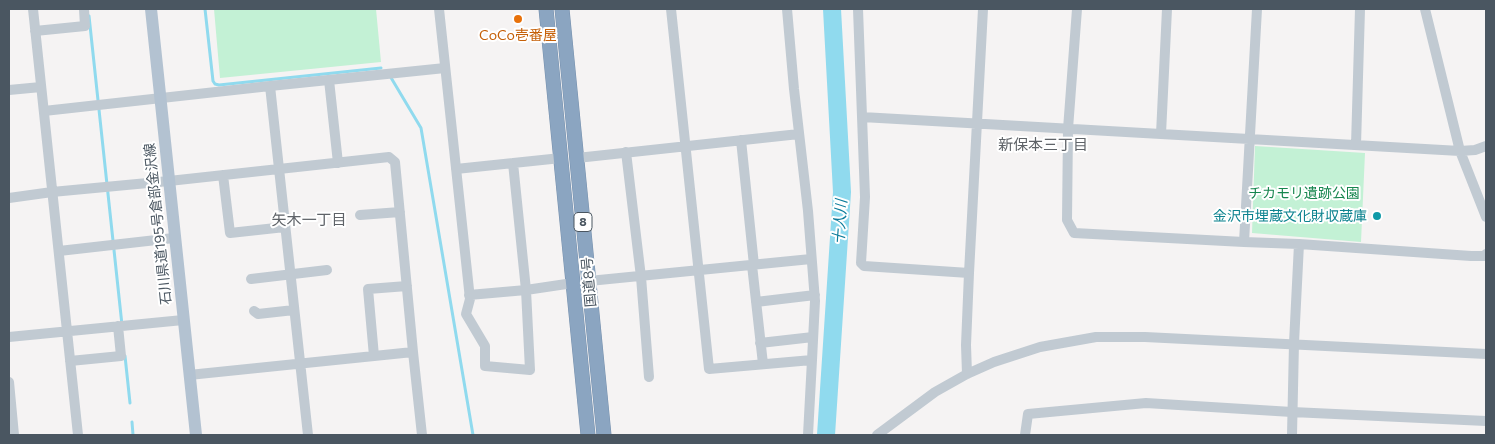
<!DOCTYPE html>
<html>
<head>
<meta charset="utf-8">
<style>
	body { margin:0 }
	#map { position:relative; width:1495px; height:444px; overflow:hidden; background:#f5f3f3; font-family:Commissioner,sans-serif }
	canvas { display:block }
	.frame { position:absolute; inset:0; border:10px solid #4a5661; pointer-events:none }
</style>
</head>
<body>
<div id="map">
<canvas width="1495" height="444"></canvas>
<div class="frame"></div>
</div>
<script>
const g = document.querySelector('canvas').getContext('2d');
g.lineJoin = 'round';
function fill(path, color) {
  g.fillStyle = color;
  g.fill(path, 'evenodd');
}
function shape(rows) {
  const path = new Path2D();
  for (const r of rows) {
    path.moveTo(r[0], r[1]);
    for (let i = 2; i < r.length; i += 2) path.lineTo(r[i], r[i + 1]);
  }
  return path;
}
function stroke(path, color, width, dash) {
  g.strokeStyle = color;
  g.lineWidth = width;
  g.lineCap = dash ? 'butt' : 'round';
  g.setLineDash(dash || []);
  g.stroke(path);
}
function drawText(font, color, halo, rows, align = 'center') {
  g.font = font + ' Commissioner,"Noto Sans JP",sans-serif';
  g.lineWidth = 4;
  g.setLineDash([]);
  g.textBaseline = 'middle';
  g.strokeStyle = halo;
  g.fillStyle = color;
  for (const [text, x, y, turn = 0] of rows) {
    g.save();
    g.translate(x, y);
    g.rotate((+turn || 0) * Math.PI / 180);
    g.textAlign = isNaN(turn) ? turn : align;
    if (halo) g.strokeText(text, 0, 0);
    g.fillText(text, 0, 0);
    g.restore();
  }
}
const green = shape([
	[214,9,376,9,381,62,220,78],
	[1255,146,1365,153,1361,242,1252,233]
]);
const stream = shape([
	[205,9,213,81,215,84,219,85,381,68],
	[89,16,122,325],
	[390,76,421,128,473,435],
	[125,356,130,403],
	[132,422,133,435]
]);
const river = shape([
	[826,435,842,192,832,9]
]);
const minor = shape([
	[33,9,78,435],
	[439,9,470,299,466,314,485,346,485,366,530,370,526,290,573,283],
	[671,9,709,369,812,360,808,435],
	[787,9,794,89,808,211,815,301,812,360],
	[858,9,865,197,861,263,864,266,969,273],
	[1077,9,1068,129,1067,220,1074,233,1244,242,1299,244],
	[1425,9,1460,151,1475,150,1486,146],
	[35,31,85,26,84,9],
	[329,80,338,163],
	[270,86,308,435],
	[9,90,41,87],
	[44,111,270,86,445,68],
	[862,117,1460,151,1486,217],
	[1161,134,1167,9],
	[741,140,754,265],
	[1356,145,1360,9],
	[626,152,641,277,649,377],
	[577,158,799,134],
	[456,169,561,158],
	[223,175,230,233,285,227],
	[9,198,52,192,169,181,389,157,395,162,413,352],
	[360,215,400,212],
	[1244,242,1257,9],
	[59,251,174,238],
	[752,265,763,364],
	[251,279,327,270],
	[589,281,811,259],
	[469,295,526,290,513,163],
	[756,302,815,295],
	[254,311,258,314,294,310],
	[9,337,183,320],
	[760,343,813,337],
	[374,356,368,289,407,286],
	[70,361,121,356,118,326],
	[967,374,966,345,969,273,983,9],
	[189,375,413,352,422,435],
	[9,382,14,435],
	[877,435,935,392,967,374,994,362,1040,347,1096,337,1145,337,1486,354],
	[1025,435,1028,414,1146,403,1292,412,1486,421],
	[1292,435,1294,343,1299,244,1471,256,1485,256,1486,254]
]);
const major = shape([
	[151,9,196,435]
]);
const highway = shape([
	[546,9,588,435],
	[562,9,604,435]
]);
const markers = [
	[518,19,5,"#e8710a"],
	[1377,216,5,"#0f9aa8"]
];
const shields = [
	[583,222,18]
];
const shieldNames = [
	["8",583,222]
];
const foodNames = [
	["CoCo壱番屋",518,35]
];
const parkNames = [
	["チカモリ遺跡公園",1304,193]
];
const cultureNames = [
	["金沢市埋蔵文化財収蔵庫",1367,216]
];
const streetNames = [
	["石川県道195号倉部金沢線",158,224,-96],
	["国道8号",589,282,-95]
];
const neighbourhoodNames = [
	["新保本三丁目",1043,145],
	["矢木一丁目",309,220]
];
const waterNames = [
	["十人川",840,222,-86]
];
fill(green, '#c3f1d5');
stroke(stream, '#90daee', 3);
stroke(river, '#90daee', 18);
stroke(highway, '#7690ad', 15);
stroke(minor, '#c1cad2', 10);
stroke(major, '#b3c2d1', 12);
stroke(highway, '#8ba5c1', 14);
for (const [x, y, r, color] of markers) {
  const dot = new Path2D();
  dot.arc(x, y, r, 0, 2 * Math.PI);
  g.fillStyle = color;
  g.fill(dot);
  stroke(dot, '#fff', 2);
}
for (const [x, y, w] of shields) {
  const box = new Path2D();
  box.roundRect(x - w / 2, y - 9.5, w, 19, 4);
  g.fillStyle = '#fff';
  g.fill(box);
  stroke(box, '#4a5661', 1);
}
drawText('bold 12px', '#4a5661', null, shieldNames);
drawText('14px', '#c56008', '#fff', foodNames);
drawText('14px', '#17864f', '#fff', parkNames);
drawText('14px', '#0d838f', '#fff', cultureNames, 'right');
drawText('14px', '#4a5661', '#fff', streetNames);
drawText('15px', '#5f6368', '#fff', neighbourhoodNames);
drawText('italic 15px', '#0c7c9b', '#fff', waterNames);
</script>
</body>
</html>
